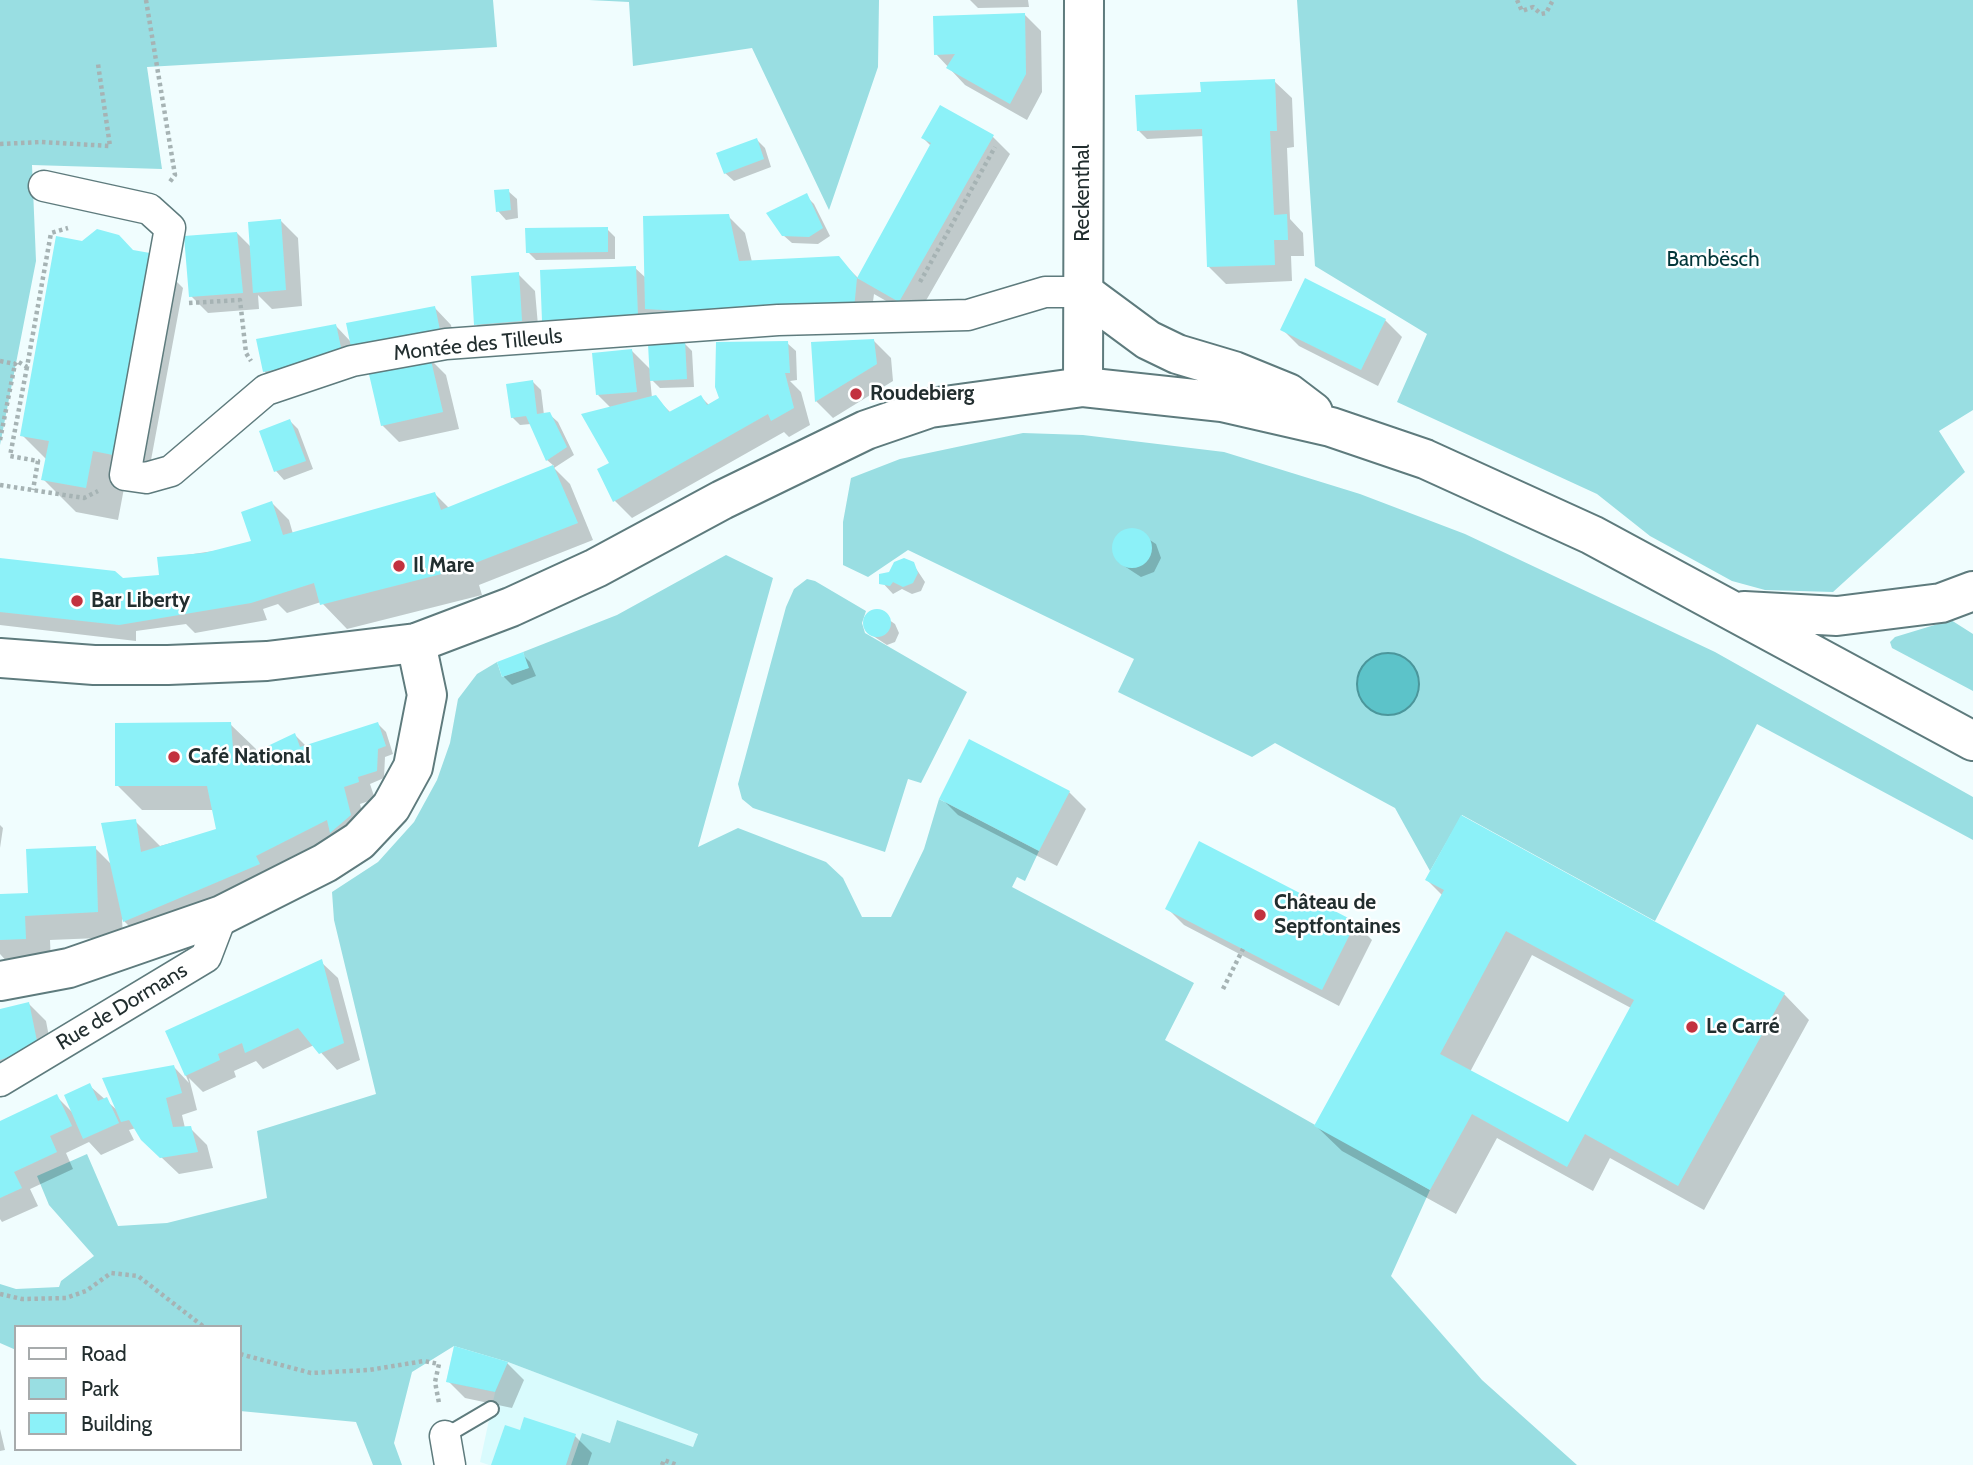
<!DOCTYPE html>
<html>
<head>
<meta charset="utf-8">
<style>
	body { margin:0 }
	#map { position:relative; width:1973px; height:1465px; overflow:hidden; background:#f0fdfe; font-family:Cabin,sans-serif }
	canvas { display:block }
	.legend { position:absolute; left:14px; top:1325px; width:228px; height:126px; box-sizing:border-box; background:#fff; border:2px solid #a7abac; margin:0; padding:9px 12px; list-style:none; font-size:21px; color:#222e2f }
	.legend li { display:flex; align-items:center; gap:14px; height:35px }
	.legend b { width:35px; border:2px solid #a7abac }
</style>
</head>
<body>
<div id="map">
<canvas width="1973" height="1465"></canvas>
<ul class="legend">
<li><b style="height:9px;background:#fff"></b>Road</li>
<li><b style="height:19px;background:#99dee2"></b>Park</li>
<li><b style="height:19px;background:#8cf1f8"></b>Building</li>
</ul>
</div>
<script>
const g = document.querySelector('canvas').getContext('2d');
g.lineJoin = 'round';
function fill(path, color) {
  g.fillStyle = color;
  g.fill(path, 'evenodd');
}
function shape(rows) {
  const path = new Path2D();
  for (const r of rows) {
    if (r.length === 3) {
      path.moveTo(r[0] + r[2], r[1]);
      path.arc(r[0], r[1], r[2], 0, 2 * Math.PI);
      continue;
    }
    path.moveTo(r[0], r[1]);
    for (let i = 2; i < r.length; i += 2) path.lineTo(r[i], r[i + 1]);
  }
  return path;
}
function stroke(path, color, width, dash) {
  g.strokeStyle = color;
  g.lineWidth = width;
  g.lineCap = dash ? 'butt' : 'round';
  g.setLineDash(dash || []);
  g.stroke(path);
}
function drawText(font, color, halo, rows, align = 'center') {
  g.font = font + ' Cabin,sans-serif';
  g.lineWidth = 5;
  g.setLineDash([]);
  g.textBaseline = 'middle';
  g.strokeStyle = halo;
  g.fillStyle = color;
  for (const [text, x, y, turn = 0] of rows) {
    g.save();
    g.translate(x, y);
    g.rotate((+turn || 0) * Math.PI / 180);
    g.textAlign = isNaN(turn) ? turn : align;
    if (halo) g.strokeText(text, 0, 0);
    g.fillText(text, 0, 0);
    g.restore();
  }
}
const built = shape([
	[454,1346,508,1362,698,1433,693,1447,617,1420,610,1443,582,1433,571,1465,489,1465,480,1462,495,1392,446,1382]
]);
const green = shape([
	[0,0,493,0,497,47,147,67,162,169,32,165,36,261,0,445],
	[589,0,879,0,878,67,829,210,752,48,633,66,629,2],
	[1297,0,1973,0,1973,410,1939,431,1965,472,1833,592,1765,590,1732,581,1650,536,1597,494,1397,402,1427,334,1315,266],
	[1023,433,1083,435,1224,452,1360,494,1465,534,1715,652,1973,797,1973,840,1757,724,1655,921,1462,815,1430,871,1395,808,1275,743,1252,757,1118,692,1134,659,908,550,868,577,843,565,843,522,851,478,900,459],
	[726,555,773,578,698,847,738,828,826,862,843,878,862,917,891,917,924,849,939,799,1039,851,1025,881,1017,877,1012,887,1194,983,1165,1040,1430,1190,1391,1276,1482,1380,1577,1465,571,1465,582,1433,610,1443,617,1420,693,1447,698,1434,508,1362,454,1346,412,1372,394,1443,402,1465,373,1465,356,1422,240,1411,240,1327,16,1327,16,1350,0,1343,0,1284,16,1289,59,1287,61,1281,94,1256,49,1205,37,1176,87,1154,118,1226,167,1223,267,1198,257,1131,376,1094,334,920,332,892,378,862,414,822,437,780,450,743,458,699,477,674,497,662,502,677,528,668,523,652,617,615],
	[807,579,815,581,866,611,862,623,865,633,967,692,921,783,908,779,885,852,753,808,742,799,738,784,786,607,794,589],
	[1951,620,1973,634,1973,691,1892,648,1890,642,1895,637]
]);
const water = shape([
	[1388,684,31]
]);
const shadow = shape([
	[970,0,1028,0,1029,7,978,8],
	[1024,14,1041,31,1042,92,1027,120,965,85,936,54],
	[1274,81,1292,98,1294,147,1287,148,1290,219,1303,233,1304,256,1291,256,1292,281,1226,284,1209,267,1204,136,1147,139,1139,131,1202,94],
	[940,107,993,137,1010,154,916,318,874,294,870,325,561,337,544,320,635,268,646,278,728,216,745,233,752,262,838,258,859,279,931,146,923,138],
	[757,140,765,148,771,167,734,181,725,173],
	[508,191,517,199,518,218,506,220,498,211],
	[806,196,814,204,830,236,818,244,792,243,783,235],
	[281,221,298,238,302,306,272,309,258,295,259,309,208,313,191,296,237,233,252,248],
	[607,229,615,237,615,259,536,260,528,252],
	[134,252,150,255,183,288,146,487,125,483,118,520,76,512,43,479,47,460,22,435],
	[518,274,535,291,539,337,493,341,476,324],
	[434,307,451,325,457,351,428,357,446,375,459,429,399,442,382,425,370,372,281,388,264,371,336,326,351,342],
	[1385,320,1402,337,1378,386,1299,346,1282,329],
	[874,341,891,358,893,381,833,418,816,401,813,343],
	[684,343,692,351,694,387,660,388,650,378,652,398,655,397,671,413,701,397,710,406,787,343,796,351,797,380,790,381,801,392,810,425,789,437,784,432,632,518,615,501,599,470,612,464,611,408,598,395,632,351,651,370],
	[533,382,541,390,544,415,549,414,558,422,574,455,554,468,570,484,593,540,479,585,482,595,347,629,321,602,287,613,278,604,263,609,267,620,195,633,186,624,136,631,136,641,0,625,0,560,122,580,161,577,159,559,234,548,253,542,272,503,289,520,293,534,435,494,449,508,554,466,547,460,531,424,520,425,512,417],
	[290,421,298,429,313,469,284,480,276,471,261,432],
	[1133,529,1156,544,1161,558,1154,572,1141,577,1118,562,1113,548,1120,534],
	[913,564,925,582,921,591,912,594,902,589,893,594,879,579],
	[876,611,895,624,899,633,895,642,887,645,867,632,864,623,868,614],
	[522,654,530,662,536,676,512,685,504,677,499,663],
	[230,724,256,749,256,753,295,735,307,747,378,724,386,732,393,754,385,757,384,778,370,784,375,799,360,804,367,832,149,946,122,919,123,937,50,940,51,964,11,966,0,954,0,896,30,895,95,848,112,865,135,821,160,846,218,830,214,810,142,810,117,785],
	[1069,792,1086,809,1057,866,958,815,941,798],
	[0,825,3,828,0,848],
	[1427,880,1784,994,1809,1020,1704,1210,1610,1158,1593,1191,1497,1138,1456,1214,1342,1151,1316,1126,1443,896],
	[1532,955,1631,1008,1568,1125,1470,1072],
	[1167,908,1355,923,1372,940,1339,1006,1184,925],
	[321,962,338,978,360,1060,337,1070,314,1045,263,1069,256,1061,234,1071,236,1077,203,1092,189,1078,197,1110,182,1115,185,1128,190,1128,207,1145,213,1168,179,1174,142,1139,136,1128,129,1130,134,1140,101,1155,89,1142,66,1153,73,1169,30,1189,38,1206,2,1222,0,1219,0,1123,57,1097,73,1113,90,1086,118,1111,174,1067,189,1083,168,1032],
	[29,1004,46,1021,54,1063,0,1081,0,1010],
	[507,1363,524,1380,512,1408,465,1398,448,1381],
	[0,1429,5,1450,0,1451],
	[521,1432,575,1436,592,1453,588,1465,494,1465]
]);
const building = shape([
	[1025,13,1026,74,1010,104,946,68,955,54,934,55,933,16],
	[1275,79,1277,131,1270,131,1274,215,1287,214,1288,240,1274,240,1275,265,1207,267,1202,129,1137,131,1135,95,1201,92,1200,82],
	[940,105,994,135,899,302,857,278,854,309,698,312,645,309,643,216,729,214,739,261,839,256,857,278,931,143,921,138],
	[757,138,764,159,724,174,716,153],
	[509,189,511,210,496,212,494,190],
	[807,193,823,228,809,237,782,236,766,213],
	[281,219,286,290,253,293,248,222],
	[608,227,608,252,526,253,525,228],
	[97,229,119,235,133,250,150,253,113,455,93,451,86,488,41,480,49,441,20,436,56,236,82,241],
	[237,232,243,293,189,297,184,236],
	[636,266,638,316,542,321,540,270],
	[519,272,522,321,474,325,471,276],
	[1305,278,1386,319,1361,370,1280,330],
	[435,306,441,335,352,352,346,323],
	[336,324,343,357,263,372,256,339],
	[874,339,877,364,815,402,811,342],
	[685,341,687,379,650,381,648,344],
	[788,341,790,373,785,373,794,408,771,421,768,414,613,502,597,469,609,463,581,414,656,395,669,412,701,395,707,405,719,398,715,387,716,342],
	[632,349,637,392,596,395,592,353],
	[430,356,443,412,381,426,368,370],
	[533,380,537,414,550,412,567,447,546,461,526,416,511,418,506,384],
	[290,419,306,461,274,472,259,431],
	[553,465,578,523,457,570,320,605,314,583,251,603,119,625,0,612,0,558,115,571,123,578,159,575,157,557,204,553,251,541,241,512,272,501,283,535,435,492,441,510],
	[1132,548,20],
	[904,558,914,562,918,573,913,583,903,587,893,582,890,586,879,584,879,574,889,572,894,562],
	[877,623,14],
	[523,652,529,668,502,677,497,662],
	[231,722,234,762,295,733,300,747,378,722,386,746,378,749,377,771,358,777,359,782,344,787,351,815,330,833,327,820,256,856,260,864,123,922,101,823,136,819,141,852,216,829,207,786,115,786,115,723],
	[969,739,1070,791,1039,851,939,799],
	[1461,815,1785,993,1678,1186,1585,1134,1567,1167,1472,1114,1430,1190,1314,1126,1444,890,1425,880],
	[1506,931,1634,1000,1568,1122,1440,1054],
	[1199,841,1356,922,1322,990,1165,909],
	[96,846,98,912,25,916,26,939,0,940,0,894,28,893,26,849],
	[322,959,344,1043,319,1054,298,1028,245,1053,242,1043,218,1054,220,1060,185,1076,165,1031],
	[29,1002,38,1046,0,1060,0,1009],
	[174,1065,182,1093,166,1098,173,1127,191,1126,198,1152,160,1158,141,1140,129,1120,121,1122,102,1078],
	[90,1083,98,1101,107,1097,119,1123,83,1139,64,1095],
	[57,1094,72,1126,50,1136,57,1152,14,1172,22,1188,0,1198,0,1121],
	[454,1346,508,1362,495,1392,446,1382],
	[524,1417,576,1434,566,1465,491,1465,505,1425,520,1430]
]);
const path = shape([
	[146,0,175,175,169,183],
	[1517,0,1522,11,1533,7,1541,14,1546,13,1553,0],
	[0,144,41,142,110,146,98,64],
	[920,282,995,147],
	[189,303,240,300,246,353,251,361],
	[0,361,15,364,17,361,27,367,51,233,68,228],
	[27,367,10,456,38,461,33,490],
	[0,440,15,364],
	[0,485,84,498,98,491],
	[1223,989,1243,949],
	[0,1294,22,1299,66,1298,86,1291,111,1273,138,1276,204,1327],
	[240,1354,311,1373,369,1370,424,1361,439,1364,435,1382,439,1403],
	[662,1465,664,1460,677,1465]
]);
const service = shape([
	[445,1436,491,1409]
]);
const minor = shape([
	[44,186,149,209,170,228,125,475,146,478,171,471,266,390,352,361,446,344,778,320,968,315,1045,292,1083,292],
	[0,1081,206,957,222,915],
	[445,1436,450,1465]
]);
const secondary = shape([
	[1083,387,1084,0],
	[0,981,69,968,222,915,325,863,359,841,391,807,413,767,427,695,416,643]
]);
const primary = shape([
	[1083,292,1148,340,1177,354,1234,371,1288,393,1313,412],
	[1744,611,1837,616,1941,603,1973,591],
	[0,658,94,665,168,665,267,661,416,643,511,607,596,568,722,500,866,430,930,408,1083,387,1222,402,1331,427,1425,459,1592,535,1973,741]
]);
const markers = [
	[856,394,7,"#c2323f"],
	[399,566,7,"#c2323f"],
	[77,601,7,"#c2323f"],
	[174,757,7,"#c2323f"],
	[1260,915,7,"#c2323f"],
	[1692,1027,7,"#c2323f"]
];
const streetNames = [
	["Reckenthal",1083,193,-90],
	["Montée des Tilleuls",478,345,-6],
	["Rue de Dormans",122,1007,-31]
];
const parkNames = [
	["Bambësch",1713,260]
];
const poiNames = [
	["Roudebierg",870,394],
	["Il Mare",413,566],
	["Bar Liberty",91,601],
	["Café National",188,757],
	["Château de",1274,903],
	["Septfontaines",1274,927],
	["Le Carré",1706,1027]
];
fill(built, '#d9fbfd');
fill(green, '#99dee2');
fill(water, '#5cc3c9');
stroke(water, '#4b969b', 2);
fill(shadow, '#0003');
fill(building, '#8cf1f8');
stroke(service, '#5e7b7d', 18);
stroke(minor, '#5e7b7d', 33);
stroke(secondary, '#5e7b7d', 42);
stroke(primary, '#5e7b7d', 42);
stroke(path, '#a6b3b4', 4.5, [3.5, 3.5]);
stroke(service, '#fff', 14);
stroke(minor, '#fff', 30);
stroke(secondary, '#fff', 38);
stroke(primary, '#fff', 38);
for (const [x, y, r, color] of markers) {
  const dot = new Path2D();
  dot.arc(x, y, r, 0, 2 * Math.PI);
  g.fillStyle = color;
  g.fill(dot);
  stroke(dot, '#fff', 2.5);
}
drawText('21px', '#222e2f', '#fff', streetNames);
drawText('21px', '#023639', '#fff', parkNames);
drawText('bold 21px', '#222e2f', '#fff', poiNames, 'left');
</script>
</body>
</html>
